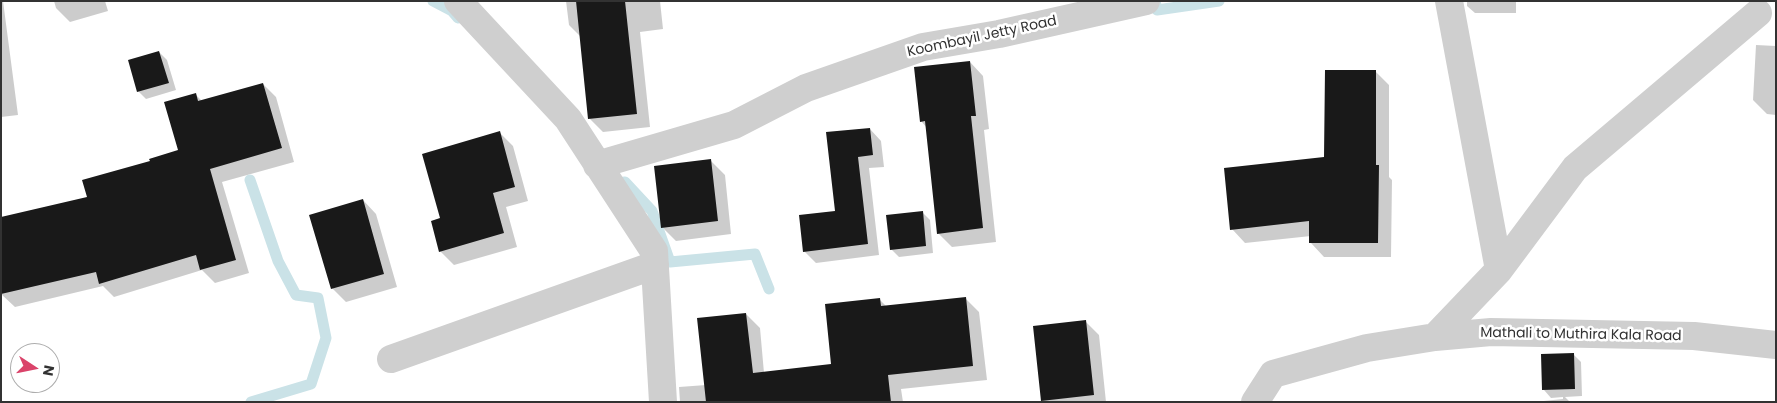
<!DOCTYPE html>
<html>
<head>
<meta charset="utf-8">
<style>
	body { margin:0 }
	#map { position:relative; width:1777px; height:403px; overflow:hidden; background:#fff; font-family:Poppins,sans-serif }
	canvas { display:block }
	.frame { position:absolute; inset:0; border:2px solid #323232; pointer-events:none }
	.north { position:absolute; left:10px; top:343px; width:50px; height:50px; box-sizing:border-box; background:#fff; border:1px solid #adadad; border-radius:50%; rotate:101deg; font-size:14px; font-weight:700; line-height:20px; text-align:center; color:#323232 }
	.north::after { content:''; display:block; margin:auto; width:18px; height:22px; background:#da436a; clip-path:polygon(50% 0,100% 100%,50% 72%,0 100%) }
</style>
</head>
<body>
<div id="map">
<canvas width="1777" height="403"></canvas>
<div class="frame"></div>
<div class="north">N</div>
</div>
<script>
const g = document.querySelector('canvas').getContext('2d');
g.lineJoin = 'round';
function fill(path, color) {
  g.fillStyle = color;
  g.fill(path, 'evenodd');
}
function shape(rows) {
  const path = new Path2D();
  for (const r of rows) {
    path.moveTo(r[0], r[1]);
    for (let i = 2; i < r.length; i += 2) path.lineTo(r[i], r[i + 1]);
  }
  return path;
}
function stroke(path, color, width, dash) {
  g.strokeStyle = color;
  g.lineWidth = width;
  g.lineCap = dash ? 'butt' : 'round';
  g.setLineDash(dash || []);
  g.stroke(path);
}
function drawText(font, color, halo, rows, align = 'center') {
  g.font = font + ' Poppins,sans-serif';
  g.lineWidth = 5;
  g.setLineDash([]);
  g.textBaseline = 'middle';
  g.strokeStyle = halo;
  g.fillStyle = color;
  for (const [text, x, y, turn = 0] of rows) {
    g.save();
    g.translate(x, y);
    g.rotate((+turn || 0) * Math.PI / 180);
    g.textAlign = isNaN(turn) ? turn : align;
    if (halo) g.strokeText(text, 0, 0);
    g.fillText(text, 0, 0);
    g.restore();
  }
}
const shadow = shape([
	[1,1,3,1,18,115,1,117],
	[54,1,105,1,108,11,70,22,56,8],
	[566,1,660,1,663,29,640,32,650,127,603,132,590,119,581,37,569,25],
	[1467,1,1516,1,1516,13,1475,13,1467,6],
	[1756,45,1776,46,1776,115,1767,114,1753,100],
	[159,52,167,60,176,90,146,99,138,91],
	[970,62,983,76,989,129,984,130,996,242,952,247,938,233,927,128,921,121],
	[1375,71,1389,85,1389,177,1392,180,1391,257,1324,257,1311,243,1311,236,1245,243,1232,229,1326,158],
	[263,84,276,97,294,162,222,182,249,273,215,283,202,270,114,297,103,286,15,307,1,294,1,218,88,198,151,162,179,151,195,94,202,101],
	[870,129,881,141,884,167,869,168,879,255,816,263,804,251,836,212,827,133],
	[499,132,513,146,528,201,506,207,517,247,454,265,440,251,441,219],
	[711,161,725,175,731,234,676,241,662,227],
	[363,200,376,214,397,287,346,302,332,288],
	[922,212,930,220,933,253,899,257,891,249],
	[879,299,887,307,966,299,979,312,987,380,901,389,903,402,680,402,679,387,706,385,746,314,760,328,764,373,833,365],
	[1085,321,1099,335,1106,402,1044,402,1042,400],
	[1573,354,1581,362,1582,396,1565,397,1570,402,1534,402,1563,399,1563,397,1551,398,1544,390]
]);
const stream = shape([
	[433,1,452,11,458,18],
	[1155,1,1157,10,1219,1],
	[250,180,278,261,296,295,318,298,326,338,311,384,251,402],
	[613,184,625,182,652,211,670,262,755,254,769,289]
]);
const building = shape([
	[576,1,625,1,637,114,588,119],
	[159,51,169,83,137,92,128,60],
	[970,61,976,116,971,116,983,228,937,234,925,121,920,122,914,67],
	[1325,70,1376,70,1376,165,1379,165,1378,243,1309,243,1309,221,1230,230,1224,168,1324,157],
	[263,83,282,148,210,169,236,260,200,270,196,255,99,284,96,272,1,294,1,217,87,197,82,180,150,161,149,159,178,150,164,102,196,93,198,101],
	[870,128,873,155,858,157,868,244,803,252,799,215,835,211,826,132],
	[500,131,515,187,493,193,504,233,439,252,431,221,440,218,422,154],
	[711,159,718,221,661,228,654,166],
	[363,199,384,274,331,289,309,215],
	[923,211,926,246,890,250,886,215],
	[966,297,973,366,888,375,891,402,706,402,697,318,746,313,753,373,831,364,825,304,880,298,881,306],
	[1086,320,1094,395,1041,401,1033,326],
	[1574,353,1575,389,1542,390,1541,354]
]);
const minor = shape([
	[458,1,568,119,654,251,663,402],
	[597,165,734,125,806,88,923,47,999,34,1146,1],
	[1499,270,1575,168,1758,13],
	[1435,337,1499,270,1449,1],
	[391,359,655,265],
	[1255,402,1273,374,1367,348,1435,337,1491,332,1694,336,1776,345]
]);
const streetNames = [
	["Koombayil Jetty Road",982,37,-12],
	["Mathali to Muthira Kala Road",1581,335,1]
];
fill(shadow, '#0003');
stroke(stream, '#cae2e7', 11);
fill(building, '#191919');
stroke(minor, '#cfcfcf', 28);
drawText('14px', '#323232', '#fff', streetNames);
</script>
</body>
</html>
